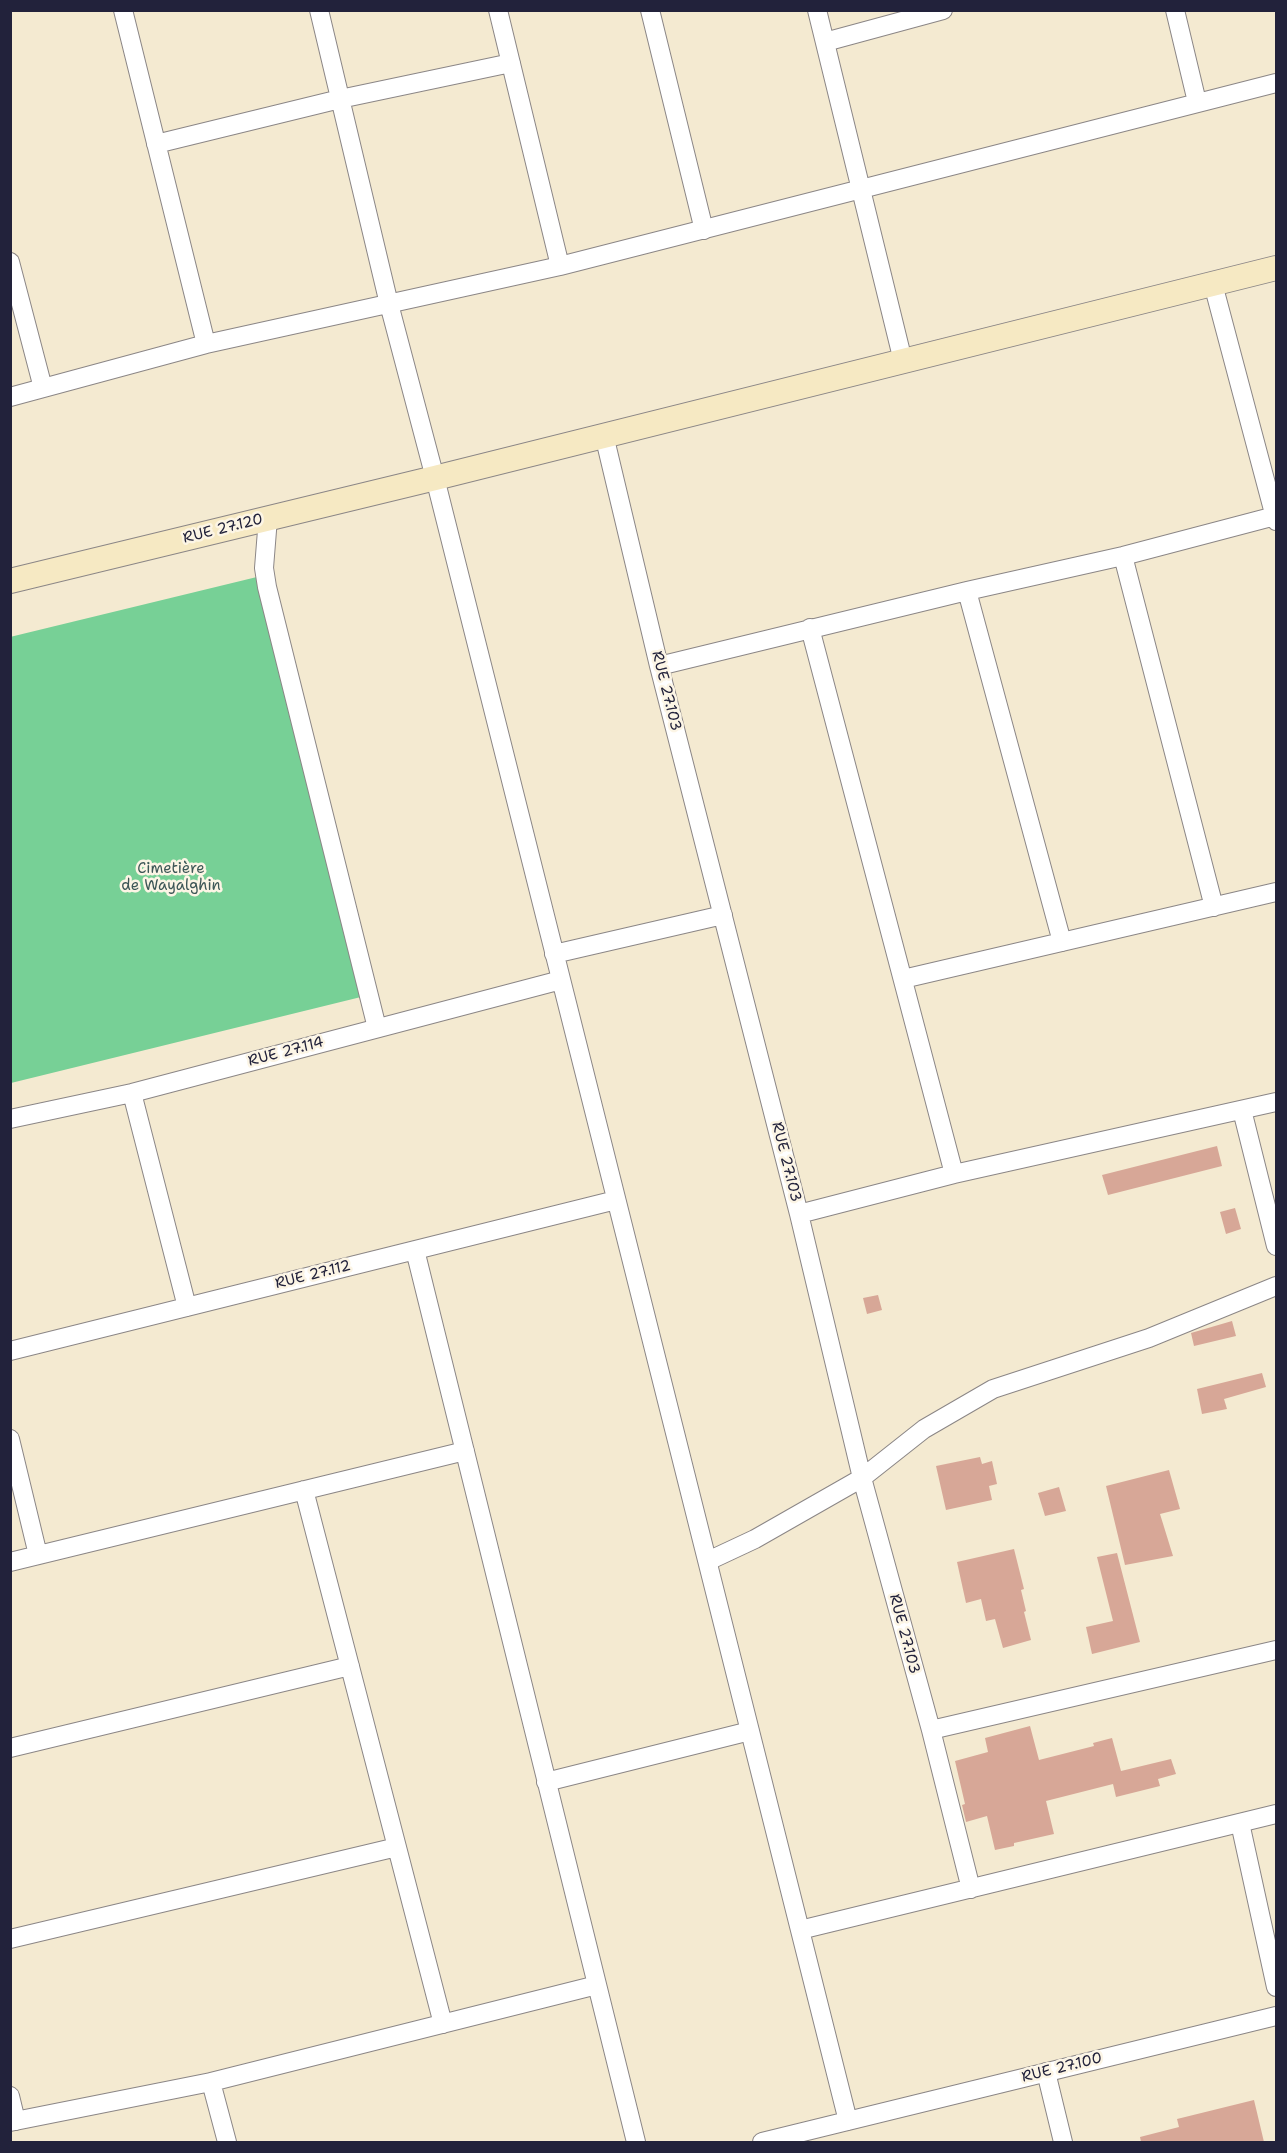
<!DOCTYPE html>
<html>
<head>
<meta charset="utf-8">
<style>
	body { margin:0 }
	#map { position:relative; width:1287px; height:2153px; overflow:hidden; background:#f4ead1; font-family:"Shantell Sans",sans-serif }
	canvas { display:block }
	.frame { position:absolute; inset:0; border:12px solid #22223b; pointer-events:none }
</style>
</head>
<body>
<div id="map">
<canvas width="1287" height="2153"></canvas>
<div class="frame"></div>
</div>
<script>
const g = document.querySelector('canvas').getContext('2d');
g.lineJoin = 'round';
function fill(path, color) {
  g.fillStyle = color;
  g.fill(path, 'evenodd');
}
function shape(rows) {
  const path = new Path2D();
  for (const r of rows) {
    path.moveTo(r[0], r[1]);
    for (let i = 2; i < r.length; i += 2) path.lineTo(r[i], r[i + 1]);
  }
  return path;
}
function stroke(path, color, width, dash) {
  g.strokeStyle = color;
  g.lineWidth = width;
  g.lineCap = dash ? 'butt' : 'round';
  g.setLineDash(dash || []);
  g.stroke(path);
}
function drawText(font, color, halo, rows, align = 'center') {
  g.font = font + ' "Shantell Sans",sans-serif';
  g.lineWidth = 5;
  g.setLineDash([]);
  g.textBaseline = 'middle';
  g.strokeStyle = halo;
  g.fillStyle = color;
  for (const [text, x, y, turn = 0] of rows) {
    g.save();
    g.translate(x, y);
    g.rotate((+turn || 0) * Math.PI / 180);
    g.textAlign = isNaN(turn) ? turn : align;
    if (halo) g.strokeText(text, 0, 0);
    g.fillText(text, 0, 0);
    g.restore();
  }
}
const green = shape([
	[261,576,365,996,11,1083,10,637]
]);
const building = shape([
	[1217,1146,1222,1166,1108,1195,1102,1175],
	[1235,1208,1241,1229,1226,1234,1220,1212],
	[878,1295,882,1310,867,1314,863,1298],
	[1232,1321,1236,1336,1194,1346,1191,1333],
	[1262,1373,1266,1387,1224,1399,1227,1409,1202,1414,1197,1389],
	[980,1457,982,1464,992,1461,997,1484,989,1486,992,1500,946,1510,936,1466],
	[1169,1470,1180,1509,1160,1514,1173,1556,1125,1565,1106,1486],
	[1059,1487,1066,1511,1045,1516,1038,1493],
	[1014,1549,1024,1589,1021,1590,1026,1611,1024,1612,1031,1640,1003,1648,995,1619,986,1621,981,1599,966,1603,957,1562],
	[1117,1553,1140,1642,1092,1654,1086,1627,1113,1621,1097,1557],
	[1030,1726,1039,1760,1094,1746,1093,1743,1112,1738,1121,1771,1171,1759,1176,1774,1158,1779,1160,1786,1116,1797,1113,1784,1046,1801,1054,1834,1014,1843,1014,1846,995,1850,987,1816,966,1822,962,1805,965,1804,955,1761,988,1752,985,1738],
	[1254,2100,1264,2142,1141,2142,1140,2137,1179,2127,1177,2119]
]);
const street = shape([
	[123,10,206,344],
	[319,10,389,304,435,478,848,2121],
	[498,10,560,266],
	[650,10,704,230],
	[817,10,903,361],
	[1175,10,1197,102],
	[825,42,943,10],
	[156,144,340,99,511,63],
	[10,262,43,388],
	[1213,284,1276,521],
	[10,397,206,344,560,266,1276,83],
	[604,435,659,666,799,1214,862,1478,931,1730,971,1889],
	[268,518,264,568,267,587,377,1028],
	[1123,556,1214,907],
	[967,591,1062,942],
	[810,628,954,1174],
	[659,666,967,591,1123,556,1275,516],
	[554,954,723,915],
	[903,979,1276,892],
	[132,1093,187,1307],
	[1242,1110,1276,1246],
	[10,1119,132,1093,561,980],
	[799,1214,954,1174,1276,1102],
	[415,1250,636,2142],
	[10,1351,616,1200],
	[10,1439,38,1555],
	[304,1490,443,2024],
	[708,1561,755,1539,862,1478,924,1429,993,1389,1149,1338,1276,1286],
	[10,1562,465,1451],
	[931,1730,1276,1650],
	[10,1748,350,1666],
	[546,1782,750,1731],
	[1240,1823,1276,1987],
	[800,1930,1276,1814],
	[10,1939,397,1847],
	[1046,2072,1063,2142],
	[211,2082,227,2142],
	[10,2096,16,2121],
	[10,2122,211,2082,597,1985],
	[762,2142,1276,2016]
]);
const secondary = shape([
	[10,581,435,478,1276,268]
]);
const streetNames = [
	["RUE 27.120",223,529,-14],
	["RUE 27.103",666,691,76],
	["RUE 27.114",286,1052,-15],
	["RUE 27.103",786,1162,76],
	["RUE 27.112",313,1275,-14],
	["RUE 27.103",904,1634,75],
	["RUE 27.100",1062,2068,-14]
];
const parkNames = [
	["Cimetière",171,869],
	["de Wayalghin",171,886]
];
fill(green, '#77d096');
fill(building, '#d7a797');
stroke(street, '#8b8686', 20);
stroke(secondary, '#8b8686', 26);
stroke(street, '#fff', 18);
stroke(secondary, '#f6e9c3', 24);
drawText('15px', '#22223b', '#fcf5e5', streetNames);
drawText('15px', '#3c5656', '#fcf5e5', parkNames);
</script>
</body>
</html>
